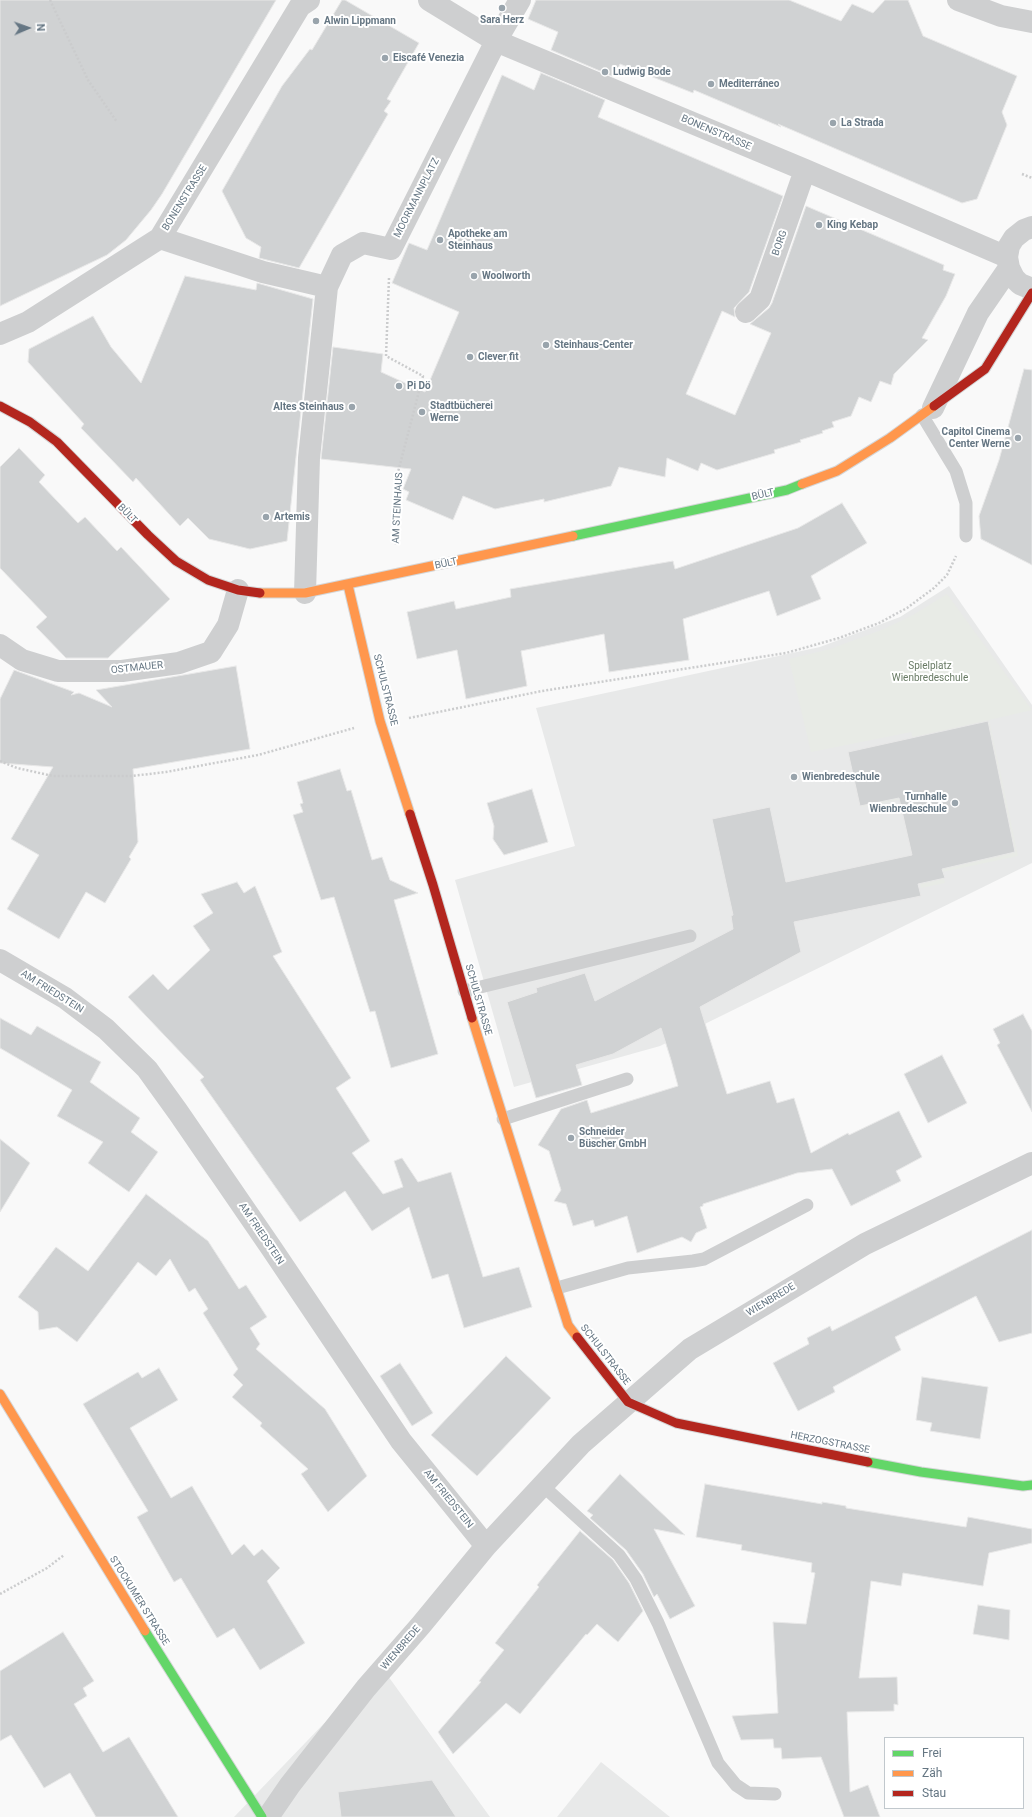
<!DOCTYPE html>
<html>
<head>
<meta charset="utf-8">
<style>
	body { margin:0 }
	#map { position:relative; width:1032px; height:1817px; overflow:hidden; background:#f9f9f9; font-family:Roboto,sans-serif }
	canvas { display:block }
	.legend { position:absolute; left:884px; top:1737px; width:140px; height:72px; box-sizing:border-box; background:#fff; border:1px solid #c1c8cd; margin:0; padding:5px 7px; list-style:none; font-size:12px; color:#657683 }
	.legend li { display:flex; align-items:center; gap:8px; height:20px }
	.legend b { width:20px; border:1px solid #c1c8cd }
	.north { position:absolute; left:8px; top:8px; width:40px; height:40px; -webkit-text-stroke:3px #fff; paint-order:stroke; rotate:88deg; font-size:11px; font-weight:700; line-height:16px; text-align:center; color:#657683 }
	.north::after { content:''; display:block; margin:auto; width:14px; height:18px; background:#657683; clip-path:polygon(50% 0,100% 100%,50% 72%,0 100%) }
</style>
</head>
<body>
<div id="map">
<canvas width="1032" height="1817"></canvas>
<ul class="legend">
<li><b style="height:5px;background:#63d668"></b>Frei</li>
<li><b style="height:5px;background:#ff974d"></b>Zäh</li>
<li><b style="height:5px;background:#b3261e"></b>Stau</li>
</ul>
<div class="north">N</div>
</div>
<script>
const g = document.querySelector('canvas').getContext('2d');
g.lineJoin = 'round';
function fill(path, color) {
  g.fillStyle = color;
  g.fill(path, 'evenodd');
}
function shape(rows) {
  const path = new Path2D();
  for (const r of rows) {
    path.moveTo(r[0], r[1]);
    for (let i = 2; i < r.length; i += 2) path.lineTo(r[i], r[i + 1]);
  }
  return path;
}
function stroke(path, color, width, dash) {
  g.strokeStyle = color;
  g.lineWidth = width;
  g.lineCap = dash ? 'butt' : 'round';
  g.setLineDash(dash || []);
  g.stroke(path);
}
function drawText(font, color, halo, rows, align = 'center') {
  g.font = font + ' Roboto,sans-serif';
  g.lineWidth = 4;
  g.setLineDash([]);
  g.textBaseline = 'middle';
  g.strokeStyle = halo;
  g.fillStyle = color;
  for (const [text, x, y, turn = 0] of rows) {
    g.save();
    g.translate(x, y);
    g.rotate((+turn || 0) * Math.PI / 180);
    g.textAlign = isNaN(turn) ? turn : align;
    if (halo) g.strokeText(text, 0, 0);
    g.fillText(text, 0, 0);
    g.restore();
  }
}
const built = shape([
	[949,586,1032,705,1032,863,660,1046,514,1087,455,880,575,846,536,708,820,647,900,617],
	[380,1665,490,1817,234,1817],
	[601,1762,670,1817,557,1817]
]);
const green = shape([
	[947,594,1032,710,989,720,1018,856,942,872,945,883,921,888,902,799,861,807,849,753,913,739,911,732,811,752,789,659,830,649,884,629,913,615]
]);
const building = shape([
	[0,0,276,0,162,194,151,210,126,240,107,255,0,306,0,0],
	[342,0,345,0,419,43,387,99,391,101,384,111,388,114,299,268,259,258,261,247,246,238,222,191,282,86,310,49,312,50,342,0],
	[536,0,789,0,841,21,852,4,873,13,885,0,908,0,923,36,1017,76,1002,112,1007,125,977,199,962,203,778,124,781,127,694,90,693,93,620,64,614,77,551,50,558,32,528,19,536,0],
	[541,73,605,100,598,117,783,196,749,292,734,308,735,317,722,311,686,394,735,415,771,333,750,324,769,308,772,303,806,206,944,265,943,270,955,274,946,296,922,338,928,340,894,374,891,385,880,381,871,402,859,397,851,416,832,422,834,427,822,431,823,433,800,440,801,442,774,450,775,453,717,470,701,463,698,471,667,458,665,477,619,467,611,486,544,502,544,499,495,509,463,496,453,520,406,500,409,492,403,489,411,469,321,459,333,347,383,354,381,372,425,392,459,312,392,283,409,243,427,250,502,75,534,90,541,73],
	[185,276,256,290,257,283,313,299,287,541,250,549,209,539,188,518,180,526,136,478,133,482,81,428,84,424,28,362,29,349,93,316,111,347,141,383,185,276],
	[1024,369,1032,370,1032,565,981,539,979,516,999,460,1024,369],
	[19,448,45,475,39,482,78,523,85,517,117,551,121,547,170,599,108,658,66,658,36,627,47,617,0,568,0,467,19,448],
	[842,503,867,543,811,576,821,599,777,616,769,591,683,619,689,660,609,672,604,634,521,651,527,686,466,699,457,650,417,659,407,612,454,601,456,609,511,597,510,589,673,561,675,569,798,528,842,503],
	[236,666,250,749,133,769,138,842,129,857,131,859,105,903,86,892,59,939,7,909,39,855,11,839,53,767,0,763,0,699,14,670,74,692,71,695,79,693,112,707,96,690,236,666],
	[988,721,1015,852,942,869,945,878,918,884,921,896,794,922,801,952,700,1007,727,1094,770,1081,777,1103,794,1098,811,1153,848,1133,849,1135,899,1111,922,1157,896,1171,901,1181,851,1206,832,1169,797,1173,703,1204,703,1206,700,1207,707,1228,696,1233,691,1242,682,1237,637,1253,627,1216,595,1227,593,1220,573,1226,566,1204,554,1201,561,1190,549,1151,538,1145,561,1109,587,1100,591,1113,678,1086,671,1060,661,1028,613,1054,576,1065,582,1085,536,1098,507,1002,537,992,536,988,585,973,595,1001,733,929,731,916,733,915,712,819,770,807,786,882,912,855,899,798,860,806,848,752,988,721],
	[340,769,347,791,351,790,372,860,382,857,390,880,418,893,394,900,438,1054,391,1068,375,1011,370,1012,334,897,321,900,293,815,303,812,300,804,303,803,297,782,340,769],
	[532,789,548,842,504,855,493,839,494,826,487,803,532,789],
	[237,882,244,893,255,886,282,952,273,956,351,1078,336,1088,370,1141,352,1153,383,1194,403,1187,394,1161,402,1158,418,1182,451,1172,483,1277,519,1267,532,1307,464,1328,448,1274,432,1279,409,1207,372,1231,345,1191,300,1222,200,1080,204,1077,128,997,153,974,168,990,210,950,193,926,213,913,201,894,237,882],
	[1023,1014,1032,1031,1032,1112,997,1045,1000,1043,993,1029,1023,1014],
	[0,1018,31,1035,37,1026,101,1062,90,1082,140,1118,131,1132,158,1152,129,1192,88,1163,103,1142,57,1116,72,1090,0,1048,0,1018],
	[942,1055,967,1103,928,1123,904,1074,942,1055],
	[0,1139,30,1163,0,1212,0,1139],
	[146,1194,208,1241,239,1289,246,1285,267,1317,250,1328,260,1344,256,1349,325,1409,367,1476,328,1512,301,1474,308,1469,260,1426,262,1423,232,1397,243,1385,233,1375,238,1369,203,1313,208,1309,195,1288,189,1292,170,1259,156,1276,138,1262,77,1342,57,1327,39,1330,38,1312,18,1297,56,1247,88,1271,146,1194],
	[1032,1230,1032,1333,999,1342,976,1296,895,1337,901,1350,833,1387,835,1392,798,1411,773,1363,809,1344,807,1338,830,1326,832,1331,1032,1230],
	[506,1356,551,1398,477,1476,431,1435,506,1356],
	[400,1363,433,1413,412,1426,380,1376,400,1363],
	[159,1368,178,1400,130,1428,171,1498,192,1486,232,1555,244,1544,254,1556,262,1549,280,1568,267,1581,305,1643,260,1670,234,1628,217,1638,181,1578,174,1582,137,1517,148,1511,83,1404,138,1372,142,1378,159,1368],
	[922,1377,988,1387,980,1439,930,1431,932,1423,916,1420,922,1377],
	[620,1474,685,1535,654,1529,695,1606,670,1619,657,1594,654,1597,643,1574,626,1550,590,1518,593,1515,587,1511,620,1474],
	[705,1484,822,1504,822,1502,846,1506,846,1508,966,1527,968,1517,1032,1529,1032,1543,989,1553,983,1586,903,1573,901,1586,871,1581,859,1678,897,1677,898,1705,894,1704,894,1711,847,1712,850,1792,868,1785,880,1817,844,1817,821,1757,782,1759,781,1748,774,1748,773,1739,741,1740,732,1716,778,1713,773,1622,806,1624,815,1573,811,1572,812,1563,741,1550,742,1545,696,1537,705,1484],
	[580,1531,613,1560,629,1583,643,1611,618,1642,597,1624,587,1635,586,1634,520,1714,506,1703,453,1754,438,1732,481,1682,479,1681,504,1650,495,1643,539,1587,537,1585,580,1531],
	[978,1605,1010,1610,1009,1640,973,1634,978,1605],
	[63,1632,94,1681,83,1688,87,1696,74,1704,103,1752,129,1737,178,1817,96,1817,70,1773,44,1788,11,1735,0,1741,0,1671,63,1632],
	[432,1780,456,1817,341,1817,338,1792,432,1780]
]);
const path = shape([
	[50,0,88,80,117,122],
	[1022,174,1032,178],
	[389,278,386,356,423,376,397,476,396,545],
	[409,718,542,691,786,653,839,638,879,623,907,608,934,588,947,575,956,556],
	[0,761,17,768,53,776,132,776,166,772,258,755,354,728],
	[0,1594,47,1568,64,1555]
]);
const lane = shape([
	[922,415,956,471,966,503,966,536],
	[464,991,690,936],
	[503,1119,627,1079],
	[557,1288,628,1268,693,1261,704,1259,807,1205],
	[542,1485,619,1555,636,1579,658,1623,718,1763,736,1785,748,1793,775,1794]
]);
const street = shape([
	[429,0,496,41,805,170,1007,257],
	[958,0,1001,16,1032,22],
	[1032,227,1024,230,1014,238,1009,246,1007,257,1009,268,1014,278,1020,284,1032,289],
	[160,238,263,272,327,287],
	[746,312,760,299,805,170],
	[0,334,28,322,160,238,300,6,309,0],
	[933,408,978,313,1009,268],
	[305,593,309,458,327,287,342,255,363,243,391,249,496,41,520,0],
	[0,645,22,660,58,671,122,671,179,663,211,652,228,625,238,590],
	[0,960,65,998,106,1029,147,1069,178,1112,272,1249,401,1441,486,1546],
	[268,1817,290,1785,366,1688,421,1625,486,1546,581,1444,690,1349,865,1244,1032,1163]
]);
const fast = shape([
	[573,536,787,490,802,484],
	[868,1462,921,1472,1023,1486,1032,1485],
	[145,1631,262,1817]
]);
const slow = shape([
	[802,484,837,471,890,438,934,406],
	[348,585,380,721,410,814],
	[260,593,305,593,573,536],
	[472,1018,568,1325,577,1337],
	[0,1394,145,1631]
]);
const jam = shape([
	[0,406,30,422,57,442,148,535,176,561,208,580,238,590,260,593],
	[934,406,985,369,1032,293],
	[410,814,433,885,472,1018],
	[577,1337,628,1402,676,1423,868,1462]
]);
const markers = [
	[502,8,4,"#99a4ac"],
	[316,21,4,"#99a4ac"],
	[385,58,4,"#99a4ac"],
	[605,72,4,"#99a4ac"],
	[711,84,4,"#99a4ac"],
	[833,123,4,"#99a4ac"],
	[819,225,4,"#99a4ac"],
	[440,240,4,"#99a4ac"],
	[474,276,4,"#99a4ac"],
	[546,345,4,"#99a4ac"],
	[470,357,4,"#99a4ac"],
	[399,386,4,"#99a4ac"],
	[352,407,4,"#99a4ac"],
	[422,412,4,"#99a4ac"],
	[1018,438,4,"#99a4ac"],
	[266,517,4,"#99a4ac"],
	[794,777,4,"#99a4ac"],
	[955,803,4,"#99a4ac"],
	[571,1138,4,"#99a4ac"]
];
const poiNames = [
	["Sara Herz",502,20,"center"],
	["Alwin Lippmann",324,21],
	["Eiscafé Venezia",393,58],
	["Ludwig Bode",613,72],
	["Mediterráneo",719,84],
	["La Strada",841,123],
	["King Kebap",827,225],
	["Apotheke am",448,234],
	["Steinhaus",448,246],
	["Woolworth",482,276],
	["Steinhaus-Center",554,345],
	["Clever fit",478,357],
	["Pi Dö",407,386],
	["Stadtbücherei",430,406],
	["Werne",430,418],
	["Altes Steinhaus",344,407,"right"],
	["Capitol Cinema",1010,432,"right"],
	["Center Werne",1010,444,"right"],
	["Artemis",274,517],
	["Wienbredeschule",802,777],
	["Turnhalle",947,797,"right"],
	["Wienbredeschule",947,809,"right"],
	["Schneider",579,1132],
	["Büscher GmbH",579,1144]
];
const streetNames = [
	["BONENSTRASSE",716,133,23],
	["BONENSTRASSE",185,198,-58],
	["MOORMANNPLATZ",417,198,-63],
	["BORG",780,243,-71],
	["BÜLT",763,495,-13],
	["AM STEINHAUS",398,508,-87],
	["BÜLT",127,514,46],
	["BÜLT",446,564,-12],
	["OSTMAUER",137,668,-6],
	["SCHULSTRASSE",385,690,76],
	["AM FRIEDSTEIN",52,992,32],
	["SCHULSTRASSE",478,1000,74],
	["AM FRIEDSTEIN",261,1234,56],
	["WIENBREDE",771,1300,-31],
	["SCHULSTRASSE",605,1355,52],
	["HERZOGSTRASSE",830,1443,11],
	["AM FRIEDSTEIN",448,1499,51],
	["STOCKUMER STRASSE",139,1601,58],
	["WIENBREDE",401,1648,-49]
];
const parkNames = [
	["Spielplatz",930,666],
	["Wienbredeschule",930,678]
];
fill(built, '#e8e9e9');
fill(green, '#e8ebe6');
fill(building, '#d0d2d3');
stroke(building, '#e8e8e8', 1);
stroke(fast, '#d5d6d7', 11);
stroke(slow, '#d5d6d7', 11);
stroke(jam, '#d5d6d7', 11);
stroke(path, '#cbcccd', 2.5, [2, 2]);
stroke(lane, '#cecfd0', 13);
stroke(street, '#cecfd0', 22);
stroke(fast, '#63d668', 9);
stroke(slow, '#ff974d', 9);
stroke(jam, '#b3261e', 9);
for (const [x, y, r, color] of markers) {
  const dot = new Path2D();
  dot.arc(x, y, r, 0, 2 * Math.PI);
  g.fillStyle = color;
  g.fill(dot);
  stroke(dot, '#fff', 1.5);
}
drawText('bold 10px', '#657683', '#fff', poiNames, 'left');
drawText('10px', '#657683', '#fff', streetNames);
drawText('10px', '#687a64', '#fff', parkNames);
</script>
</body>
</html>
